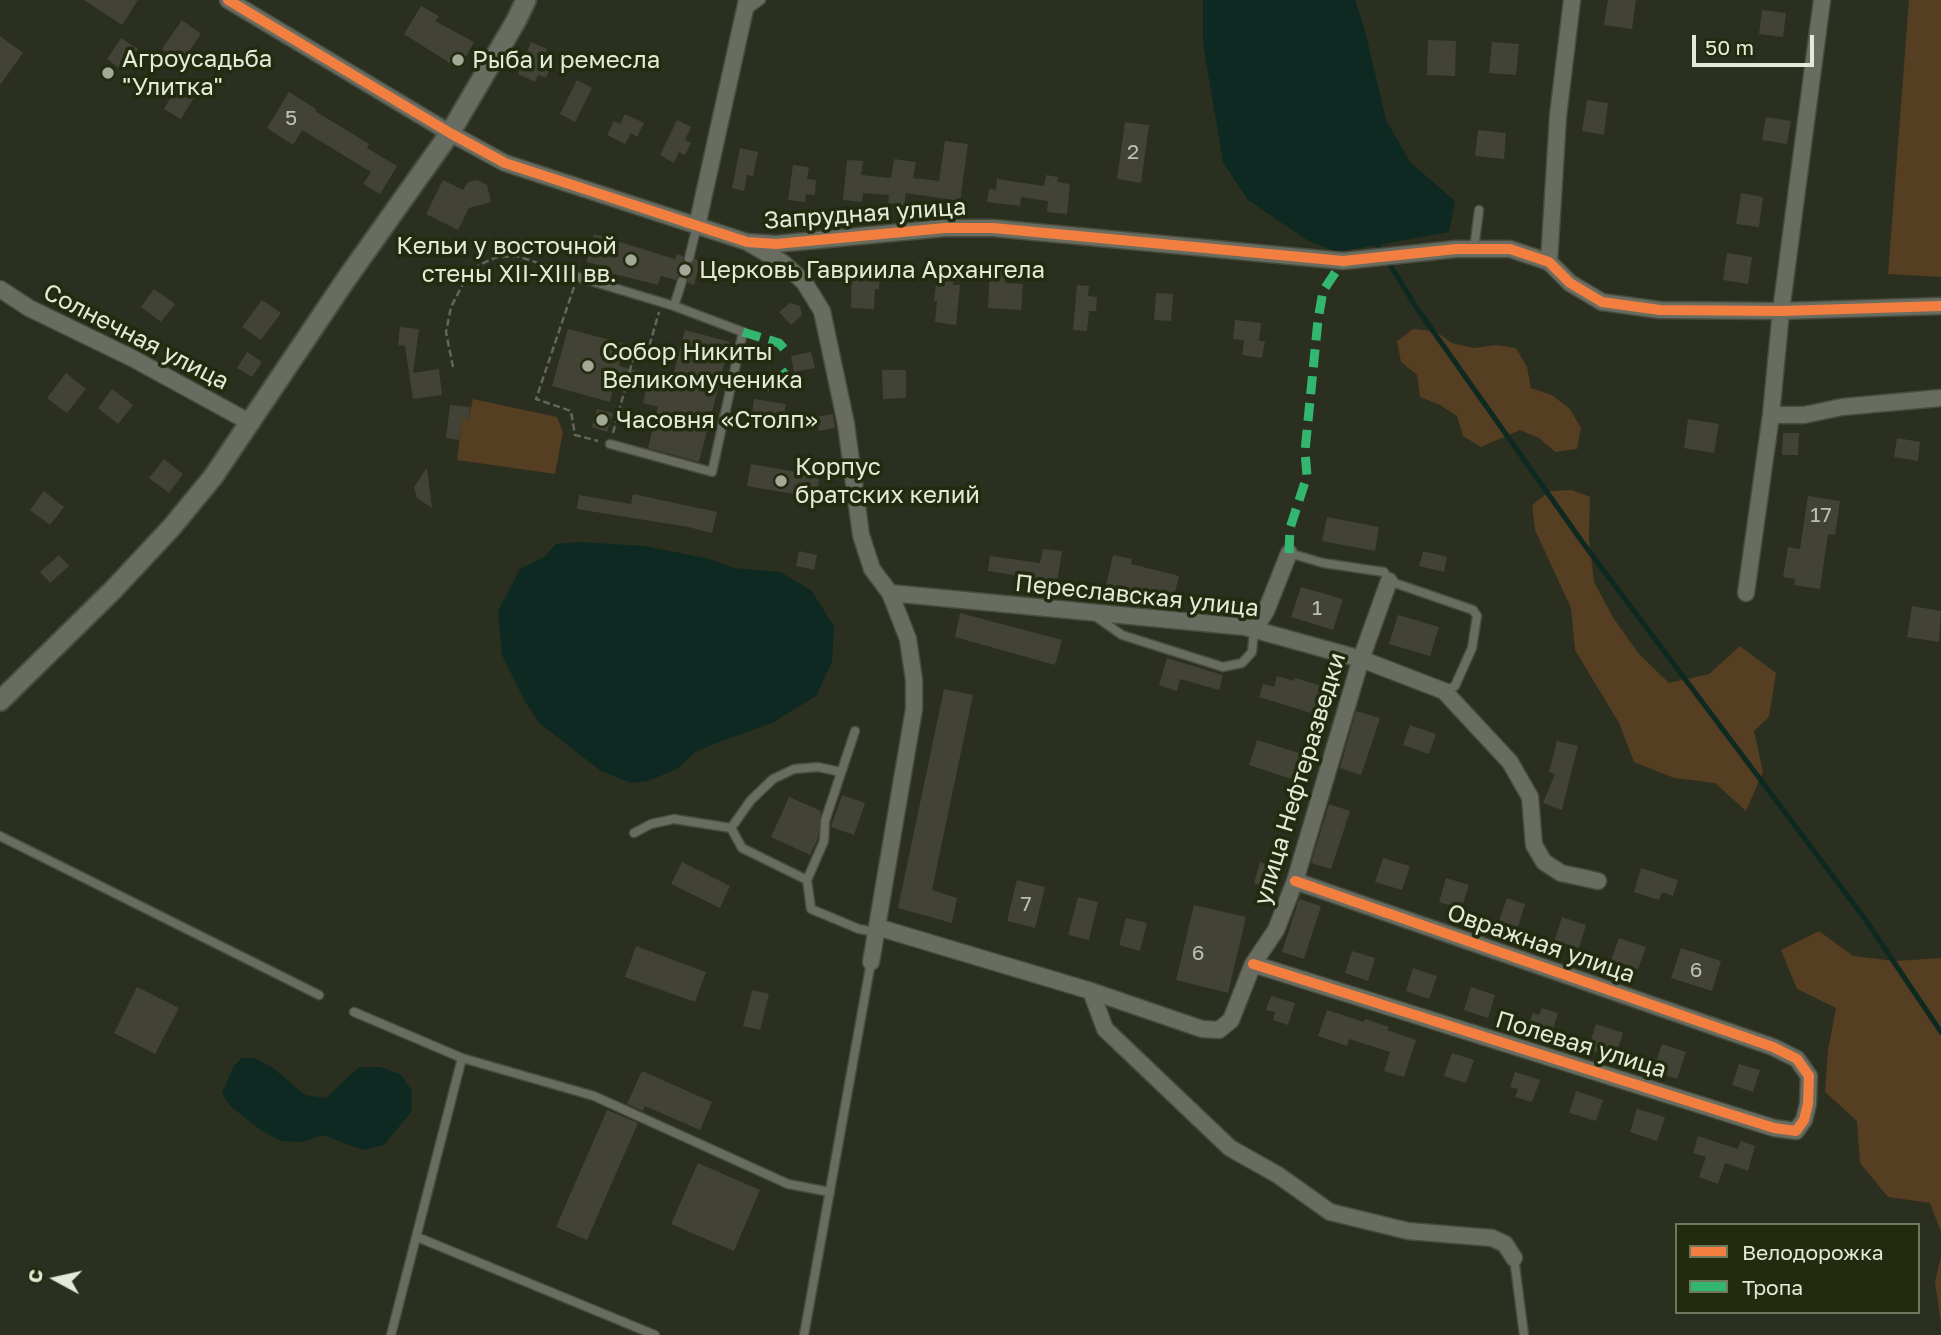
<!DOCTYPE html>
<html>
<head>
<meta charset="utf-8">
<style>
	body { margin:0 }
	#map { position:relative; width:1941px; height:1335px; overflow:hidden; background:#2a2f1f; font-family:"Golos Text",sans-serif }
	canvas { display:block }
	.legend { position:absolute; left:1675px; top:1223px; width:245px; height:91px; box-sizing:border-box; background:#232b0f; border:2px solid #70775f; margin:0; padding:9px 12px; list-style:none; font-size:21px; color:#e4e9d8 }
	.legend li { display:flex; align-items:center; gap:14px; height:35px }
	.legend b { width:35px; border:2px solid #70775f }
	.north { position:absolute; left:21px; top:1244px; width:70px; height:70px; -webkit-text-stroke:5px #232b0f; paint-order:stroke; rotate:278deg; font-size:19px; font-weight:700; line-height:28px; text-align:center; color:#e4e9d8 }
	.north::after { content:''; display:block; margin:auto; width:24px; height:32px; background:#e4e9d8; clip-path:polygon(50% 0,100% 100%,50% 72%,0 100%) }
	.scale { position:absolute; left:1692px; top:35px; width:122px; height:32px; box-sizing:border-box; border:4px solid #e4e9d8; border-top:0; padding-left:9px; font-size:21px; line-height:24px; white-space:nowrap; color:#e4e9d8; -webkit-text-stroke:5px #232b0f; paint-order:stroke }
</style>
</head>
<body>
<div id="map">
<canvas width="1941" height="1335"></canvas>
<ul class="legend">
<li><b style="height:9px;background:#f27e40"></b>Велодорожка</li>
<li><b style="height:9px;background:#33b770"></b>Тропа</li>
</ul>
<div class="north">С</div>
<div class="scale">50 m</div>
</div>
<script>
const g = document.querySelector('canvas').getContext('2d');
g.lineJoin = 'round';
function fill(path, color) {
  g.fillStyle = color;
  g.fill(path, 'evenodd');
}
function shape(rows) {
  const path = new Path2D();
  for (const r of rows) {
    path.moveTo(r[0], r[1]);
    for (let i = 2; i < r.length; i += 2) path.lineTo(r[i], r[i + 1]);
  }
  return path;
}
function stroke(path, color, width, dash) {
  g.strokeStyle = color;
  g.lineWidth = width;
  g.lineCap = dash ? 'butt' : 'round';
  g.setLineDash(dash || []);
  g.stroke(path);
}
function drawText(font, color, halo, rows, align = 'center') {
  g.font = font + ' "Golos Text",sans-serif';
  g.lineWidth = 7;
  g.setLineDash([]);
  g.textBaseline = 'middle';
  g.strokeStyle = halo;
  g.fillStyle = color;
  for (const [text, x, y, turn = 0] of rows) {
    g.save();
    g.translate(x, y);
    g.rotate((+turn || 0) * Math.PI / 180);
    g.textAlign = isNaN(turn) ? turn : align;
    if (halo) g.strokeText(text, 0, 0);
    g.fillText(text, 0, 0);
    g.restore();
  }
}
const green = shape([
	[1909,0,1941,0,1941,277,1888,274],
	[1413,329,1435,331,1452,343,1474,348,1496,345,1516,348,1527,367,1531,388,1552,395,1570,409,1581,428,1577,449,1555,452,1539,438,1520,430,1481,447,1463,436,1457,416,1440,405,1420,397,1417,375,1401,362,1397,341],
	[473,399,557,417,563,432,555,474,457,460,462,419,468,420],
	[1572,490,1590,497,1589,539,1594,582,1614,619,1639,654,1669,683,1709,674,1740,646,1776,673,1769,717,1754,731,1763,772,1746,811,1715,783,1674,778,1634,762,1619,723,1575,650,1571,608,1535,530,1532,505,1550,491],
	[1819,931,1853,956,1895,961,1941,958,1941,1232,1930,1203,1888,1197,1860,1163,1857,1121,1825,1092,1828,1050,1836,1008,1797,989,1781,950],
	[1941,1256,1941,1323,1935,1282]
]);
const water = shape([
	[1203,0,1355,0,1365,31,1386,120,1410,162,1455,201,1449,232,1337,252,1307,240,1248,200,1223,162,1203,43],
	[578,542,645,546,710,559,734,568,780,572,811,590,834,626,832,662,816,696,772,723,711,745,694,753,677,769,648,781,631,783,601,771,539,723,525,701,502,655,498,611,520,569,544,557,556,544],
	[242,1058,254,1058,273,1068,305,1095,326,1098,359,1067,380,1067,400,1074,412,1091,411,1112,384,1145,363,1150,323,1135,302,1142,281,1141,262,1131,229,1105,222,1093,234,1066]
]);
const stream = shape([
	[1374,239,1416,307,1583,543,1865,919,1941,1032]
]);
const building = shape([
	[84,0,138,0,122,25],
	[1608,0,1636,0,1632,29,1604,25],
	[421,6,439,16,435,21,474,42,459,69,404,34],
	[1762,10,1786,13,1783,37,1759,34],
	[182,20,201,34,182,62,162,49],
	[0,36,23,53,0,85],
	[121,38,138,49,123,71,107,59],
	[1428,40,1456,41,1455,76,1427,75],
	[531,42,547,49,544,58,553,61,546,78,538,75,535,82,518,74],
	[1492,42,1519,44,1516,75,1489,73],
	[181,80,198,91,181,119,164,109],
	[577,80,592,88,575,122,560,114],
	[289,92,316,109,315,111,369,144,367,148,397,166,380,194,363,184,371,172,302,130,293,145,267,128],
	[1587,100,1608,103,1604,135,1582,131],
	[625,114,644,123,637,137,631,133,625,144,607,135,614,121,620,124],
	[1766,117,1791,121,1787,144,1762,140],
	[677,120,691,127,685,140,691,143,685,155,679,152,674,163,660,155],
	[1125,122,1149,125,1141,183,1117,179],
	[1478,130,1506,133,1504,159,1475,156],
	[945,141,968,144,960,201,906,193,904,206,888,203,889,195,863,193,862,202,843,200,847,160,863,161,861,175,891,178,894,159,916,162,913,178,939,181],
	[740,148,758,152,753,176,747,175,744,191,732,188],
	[793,165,809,167,807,179,816,180,815,195,806,194,805,202,788,200],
	[1046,175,1058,177,1057,182,1070,184,1067,214,1047,212,1048,201,1021,197,1020,206,987,202,989,189,996,190,997,179,1044,186],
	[443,180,463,190,468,182,478,180,487,185,491,202,469,208,458,230,426,214],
	[1741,193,1763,197,1759,227,1736,224],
	[594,234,675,259,677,254,683,256,684,262,688,264,695,259,700,261,694,285,688,283,687,277,683,275,678,276,676,280,661,276,658,285,598,270,599,265,586,262],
	[1727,253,1752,257,1748,284,1723,280],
	[852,263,868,264,868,272,880,272,879,289,875,289,874,309,851,308],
	[990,270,1006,271,1005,283,1023,284,1021,310,988,308],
	[937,275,954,277,953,285,960,285,956,325,935,322,937,301,934,301],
	[1077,285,1089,286,1088,296,1097,297,1096,311,1089,311,1087,331,1073,330],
	[154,289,175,304,161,322,141,307],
	[1156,293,1173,294,1171,321,1154,320],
	[262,300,281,313,261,340,242,327],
	[790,303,800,306,802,315,791,325,779,312],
	[1235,320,1261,323,1259,341,1265,341,1262,358,1242,355,1244,340,1233,339],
	[400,327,419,329,413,373,439,369,442,395,413,399,409,373,411,373,409,373,405,346,398,345],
	[568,329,625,344,619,366,672,380,685,330,730,342,699,462,648,448,658,407,643,403,646,389,615,381,610,402,552,386],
	[247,352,262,362,252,377,237,368],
	[811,352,815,368,794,372,791,356],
	[882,370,906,370,906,398,883,399],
	[66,373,86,389,67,413,47,398],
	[112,389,133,405,118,424,98,408],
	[754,399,786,404,783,419,752,414],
	[450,405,470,407,468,420,462,419,459,440,446,438],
	[597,409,613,413,607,432,592,427],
	[833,414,835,428,819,431,816,417],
	[1688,419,1719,424,1714,453,1684,448],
	[1783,433,1799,433,1798,455,1782,455],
	[1897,438,1920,442,1918,461,1894,457],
	[164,459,183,474,169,493,149,478],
	[751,464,820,476,816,498,747,486],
	[427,468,432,508,417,498,414,487],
	[44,491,64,507,50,525,30,510],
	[633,494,717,512,712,533,688,527,577,509,579,495,631,504],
	[1808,496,1840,501,1835,535,1828,534,1820,589,1794,585,1795,579,1783,577,1788,547,1800,549],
	[1327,517,1379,527,1375,551,1322,541],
	[1043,549,1062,551,1057,582,988,571,990,556,1040,563],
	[799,551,817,555,814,570,796,566],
	[1423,551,1447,557,1444,572,1419,566],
	[59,555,69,566,50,583,40,572],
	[1113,555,1132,559,1131,564,1179,576,1173,600,1125,588,1125,590,1106,586],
	[1301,587,1343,599,1333,630,1291,617],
	[1912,606,1941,611,1939,642,1907,637],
	[960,613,1062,640,1055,665,955,637],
	[1398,615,1439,627,1430,656,1389,644],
	[1167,658,1223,675,1219,690,1180,679,1177,691,1159,685],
	[1277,676,1294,681,1295,678,1336,690,1327,718,1259,697,1263,684,1274,687],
	[944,689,973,695,932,890,957,898,952,923,898,908],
	[1356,711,1380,718,1361,775,1340,768],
	[1410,725,1436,734,1429,754,1403,745],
	[1257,740,1315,758,1307,784,1249,765],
	[1557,741,1578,746,1562,810,1543,803,1555,774,1549,772],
	[842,795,865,803,854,835,831,827],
	[789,797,821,811,818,838,810,855,771,837],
	[1329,804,1350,811,1331,869,1311,863],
	[1383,858,1410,866,1402,890,1375,882],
	[682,862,730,886,720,908,671,884],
	[1260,862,1281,869,1275,890,1254,883],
	[1641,868,1678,880,1673,896,1662,892,1659,900,1634,892],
	[1446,878,1469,885,1461,909,1439,902],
	[1017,880,1045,887,1035,928,1007,921],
	[1078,897,1098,902,1089,940,1068,935],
	[1507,898,1525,904,1518,927,1499,921],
	[1299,899,1321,906,1304,959,1282,952],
	[1194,905,1246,917,1228,993,1176,980],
	[1562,917,1586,925,1579,948,1555,940],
	[1126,918,1147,923,1140,951,1119,945],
	[1619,938,1646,947,1638,969,1611,960],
	[636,946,706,972,695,1002,625,977],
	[1681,948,1721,961,1712,991,1671,978],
	[1352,951,1375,958,1368,981,1345,973],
	[1413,968,1437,976,1429,999,1406,991],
	[137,987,179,1008,155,1054,114,1033],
	[1471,987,1495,995,1488,1018,1464,1010],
	[752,990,769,994,760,1030,743,1026],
	[1271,996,1295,1003,1288,1025,1273,1020,1275,1012,1266,1010],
	[1542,1008,1558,1013,1551,1035,1528,1028,1533,1013,1539,1015],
	[1327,1010,1364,1022,1365,1019,1389,1027,1387,1030,1416,1040,1404,1077,1384,1071,1390,1052,1349,1039,1347,1046,1318,1036],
	[1596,1024,1623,1033,1615,1058,1588,1049],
	[1662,1044,1686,1052,1677,1079,1653,1071],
	[1452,1053,1474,1060,1466,1083,1444,1076],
	[1739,1064,1760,1070,1753,1092,1732,1085],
	[642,1071,712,1102,700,1130,645,1106,643,1111,627,1104],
	[1515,1072,1540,1080,1532,1102,1515,1097,1518,1089,1510,1087],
	[1576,1091,1603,1100,1596,1121,1569,1113],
	[1637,1109,1665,1117,1657,1141,1630,1132],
	[607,1110,638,1123,587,1240,556,1227],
	[1698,1136,1738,1149,1741,1141,1755,1146,1748,1171,1725,1163,1718,1184,1699,1177,1706,1157,1693,1153],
	[698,1163,760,1190,734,1251,671,1224]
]);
const path = shape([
	[574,287,536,399,571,411,575,435,598,441],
	[453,367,446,332,451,307,463,284,479,265,497,257,517,256,568,273],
	[613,433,635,352,647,354,659,312]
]);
const service = shape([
	[746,11,761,0],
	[1474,249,1479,210],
	[689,258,697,226],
	[578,277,674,306,743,332,712,472,610,444],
	[674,306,682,281],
	[1289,553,1323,563,1384,572,1389,581,1473,610,1477,616,1472,648,1455,686,1444,691],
	[1095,616,1122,635,1223,667,1242,663,1252,652,1254,630],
	[731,828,751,800,773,779,794,769,818,767,841,772],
	[634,833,651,824,674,819,731,828,742,848,807,880,811,909,859,929,876,932],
	[0,836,319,995],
	[807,880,824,841,825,821,855,731],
	[354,1012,462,1058,594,1096,788,1184,830,1192],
	[417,1237,655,1335],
	[1514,1258,1524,1335],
	[391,1335,462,1058],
	[804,1335,871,962]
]);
const minor = shape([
	[228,0,450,133,505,163,747,242,776,244,945,228,993,228,1343,261,1456,249,1510,249,1549,262,1570,283,1602,302,1660,310,1781,311,1941,306],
	[697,226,747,0],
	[749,243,783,263,804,282,822,311,846,424,861,535,872,569,890,593,908,639,914,680,914,709,871,962],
	[1549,262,1558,116,1572,0],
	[0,289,29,308,132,358,251,423],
	[1771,415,1804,415,1842,407,1941,398],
	[1389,581,1361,659,1295,881,1276,930,1253,964,1231,1020,1219,1030,1202,1029,1091,991,1105,1029,1230,1148,1278,1175,1330,1212,1408,1231,1492,1238,1505,1244,1514,1258],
	[890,593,1245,627,1361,659,1444,691,1510,762,1530,797,1534,845,1544,862,1561,873,1598,881],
	[1746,593,1771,415,1781,311,1822,0],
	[1254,630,1266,611,1289,553],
	[877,927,1091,991],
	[1253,964,1774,1128,1796,1131,1804,1120,1808,1104,1809,1076,1797,1059,1773,1047,1295,881]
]);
const tertiary = shape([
	[0,701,114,589,171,528,213,477,347,278,450,133,516,21,526,0]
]);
const quiet = shape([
	[743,332,779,343,786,351],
	[732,380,769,386,788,371],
	[1289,553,1290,528,1307,476,1305,451,1318,320,1323,291,1343,261]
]);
const cycleway = shape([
	[228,0,450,133,505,163,747,242,776,244,945,228,993,228,1343,261,1456,249,1510,249,1549,262,1570,283,1602,302,1660,310,1781,311,1941,306],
	[1253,964,1774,1128,1796,1131,1804,1120,1808,1104,1809,1076,1797,1059,1773,1047,1295,881]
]);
const markers = [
	[458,60,7,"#a3a897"],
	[108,73,7,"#a3a897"],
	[631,260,7,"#a3a897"],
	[685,270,7,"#a3a897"],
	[588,366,7,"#a3a897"],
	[602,420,7,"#a3a897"],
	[781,481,7,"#a3a897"]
];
const numberNames = [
	["5",291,118],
	["2",1133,152],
	["17",1821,515],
	["1",1317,608],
	["7",1026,904],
	["6",1198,953],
	["6",1696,970]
];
const poiNames = [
	["Агроусадьба",122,59],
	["\"Улитка\"",122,87],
	["Рыба и ремесла",472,60],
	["Кельи у восточной",617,246,"right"],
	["стены XII-XIII вв.",617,274,"right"],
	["Церковь Гавриила Архангела",699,270],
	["Собор Никиты",602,352],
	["Великомученика",602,380],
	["Часовня «Столп»",616,420],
	["Корпус",795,467],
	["братских келий",795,495]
];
const streetNames = [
	["Запрудная улица",865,214,-4],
	["Солнечная улица",136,337,27],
	["Переславская улица",1137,596,6],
	["улица Нефтеразведки",1300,779,-73],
	["Овражная улица",1541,944,19],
	["Полевая улица",1581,1045,17]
];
fill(green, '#553e22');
fill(water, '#0e2922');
stroke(stream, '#0e2922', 5);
fill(building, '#424336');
stroke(service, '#484c3e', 11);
stroke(minor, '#484c3e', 19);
stroke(tertiary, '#484c3e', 23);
stroke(path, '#62665b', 2.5, [7, 3.5]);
stroke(service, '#696d61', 8);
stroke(minor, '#696d61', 16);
stroke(tertiary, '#696d61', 19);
stroke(quiet, '#33b770', 9, [18, 9]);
stroke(cycleway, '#f27e40', 10);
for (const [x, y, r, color] of markers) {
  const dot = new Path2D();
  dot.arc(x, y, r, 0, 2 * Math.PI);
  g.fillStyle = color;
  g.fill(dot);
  stroke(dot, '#232b0f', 2.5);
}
drawText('21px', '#bcc0b0', null, numberNames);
drawText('24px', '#e4e9d8', '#232b0f', poiNames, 'left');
drawText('24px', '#e4e9d8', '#232b0f', streetNames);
</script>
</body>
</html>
